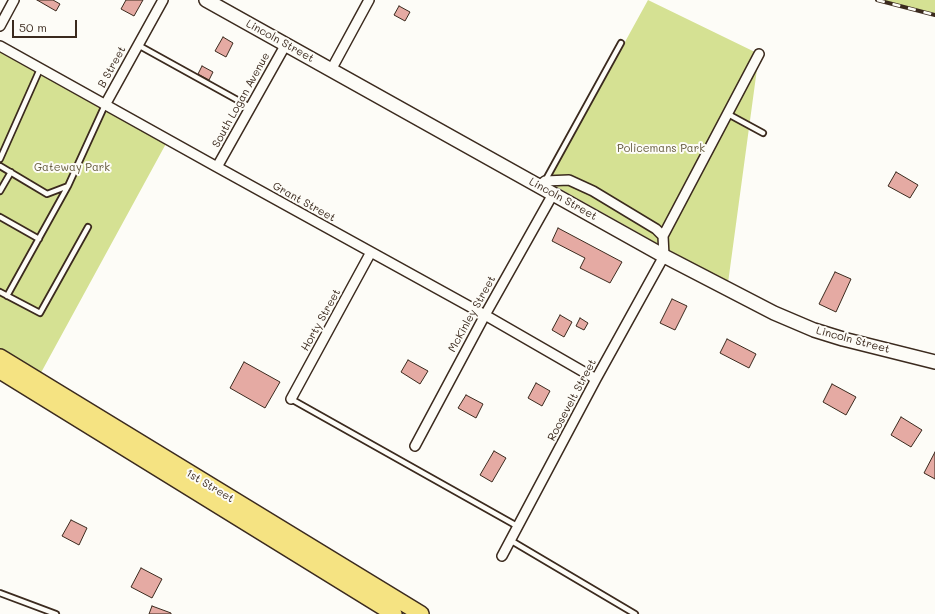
<!DOCTYPE html>
<html>
<head>
<meta charset="utf-8">
<style>
	body { margin:0 }
	#map { position:relative; width:935px; height:614px; overflow:hidden; background:#fdfcf7; font-family:Mali,sans-serif }
	canvas { display:block }
	.scale { position:absolute; left:12px; top:20px; width:65px; height:18px; box-sizing:border-box; border:2px solid #3b2a1e; border-top:0; padding-left:5px; font-size:12px; line-height:14px; white-space:nowrap; color:#3b2a1e; -webkit-text-stroke:3px #fdfcf7; paint-order:stroke }
</style>
</head>
<body>
<div id="map">
<canvas width="935" height="614"></canvas>
<div class="scale">50 m</div>
</div>
<script>
const g = document.querySelector('canvas').getContext('2d');
g.lineJoin = 'round';
function fill(path, color) {
  g.fillStyle = color;
  g.fill(path, 'evenodd');
}
function shape(rows) {
  const path = new Path2D();
  for (const r of rows) {
    path.moveTo(r[0], r[1]);
    for (let i = 2; i < r.length; i += 2) path.lineTo(r[i], r[i + 1]);
  }
  return path;
}
function stroke(path, color, width, dash) {
  g.strokeStyle = color;
  g.lineWidth = width;
  g.lineCap = dash ? 'butt' : 'round';
  g.setLineDash(dash || []);
  g.stroke(path);
}
function drawText(font, color, halo, rows, align = 'center') {
  g.font = font + ' Mali,sans-serif';
  g.lineWidth = 4;
  g.setLineDash([]);
  g.textBaseline = 'middle';
  g.strokeStyle = halo;
  g.fillStyle = color;
  for (const [text, x, y, turn = 0] of rows) {
    g.save();
    g.translate(x, y);
    g.rotate((+turn || 0) * Math.PI / 180);
    g.textAlign = isNaN(turn) ? turn : align;
    if (halo) g.strokeText(text, 0, 0);
    g.fillText(text, 0, 0);
    g.restore();
  }
}
const green = shape([
	[648,0,759,54,728,283,548,182],
	[875,0,935,0,935,16],
	[0,46,168,140,37,380,0,356]
]);
const building = shape([
	[37,0,53,0,60,4,56,11,37,0],
	[126,0,143,0,134,16,121,9,126,0],
	[399,6,410,12,405,21,394,15,399,6],
	[223,37,233,43,226,57,215,51,223,37],
	[202,66,213,72,209,80,198,74,202,66],
	[896,172,918,185,910,198,888,186,896,172],
	[558,228,622,262,610,283,580,268,585,258,552,241,558,228],
	[835,272,851,279,836,312,819,304,835,272],
	[672,299,687,306,675,330,660,323,672,299],
	[560,315,572,322,564,337,552,330,560,315],
	[580,318,588,323,584,330,576,326,580,318],
	[727,339,756,354,749,368,720,353,727,339],
	[408,360,428,371,420,384,401,372,408,360],
	[244,362,280,382,265,408,230,388,244,362],
	[536,383,550,391,542,406,528,398,536,383],
	[832,384,856,397,846,415,823,402,832,384],
	[466,395,483,404,476,418,458,408,466,395],
	[901,417,922,430,911,447,891,435,901,417],
	[494,451,506,458,492,482,480,475,494,451],
	[935,452,935,479,924,473,935,452],
	[71,520,87,528,79,545,62,536,71,520],
	[141,568,162,579,152,598,131,587,141,568],
	[152,606,171,613,171,614,149,614,152,606]
]);
const lane = shape([
	[138,45,250,107],
	[728,114,763,133],
	[0,159,40,69],
	[0,166,47,194,68,186,105,105],
	[545,181,621,43],
	[0,191,11,172],
	[0,217,39,239],
	[0,292,40,313,88,227],
	[7,296,68,186],
	[291,399,517,526],
	[510,540,635,614],
	[0,593,56,614]
]);
const street = shape([
	[0,26,14,0],
	[0,46,217,167,485,315,596,379],
	[331,70,369,0],
	[105,105,163,0],
	[217,167,286,44],
	[539,186,545,181,569,180,593,191,656,229,663,236],
	[291,399,371,252],
	[415,446,485,315,553,194],
	[502,556,596,379,664,256,663,236,759,54]
]);
const secondary = shape([
	[206,0,664,256,774,313,814,330,843,339,935,362]
]);
const primary = shape([
	[0,357,421,614],
	[0,371,394,614]
]);
const rail = shape([
	[877,0,935,15]
]);
const streetNames = [
	["Lincoln Street",280,41,29],
	["B Street",112,67,-61],
	["South Logan Avenue",241,100,-61],
	["Lincoln Street",563,199,29],
	["Grant Street",304,202,29],
	["McKinley Street",472,314,-61],
	["Horty Street",321,320,-61],
	["Lincoln Street",853,340,15],
	["Roosevelt Street",572,400,-62],
	["1st Street",210,486,31]
];
const parkNames = [
	["Policemans Park",661,149],
	["Gateway Park",72,168]
];
fill(green, '#d5e193');
fill(building, '#e5aaa3');
stroke(building, '#3b2a1e', 1);
stroke(lane, '#3b2a1e', 8);
stroke(street, '#3b2a1e', 12);
stroke(secondary, '#3b2a1e', 16);
stroke(primary, '#3b2a1e', 18);
stroke(lane, '#fdfcf7', 4.5);
stroke(street, '#fdfcf7', 9);
stroke(secondary, '#fdfcf7', 13);
stroke(primary, '#f5e382', 15);
stroke(rail, '#3b2a1e', 4);
stroke(rail, '#fdfcf7', 2.5, [8]);
drawText('11px', '#3b2a1e', '#fdfcf7', streetNames);
drawText('11px', '#62583b', '#fdfcf7', parkNames);
</script>
</body>
</html>
